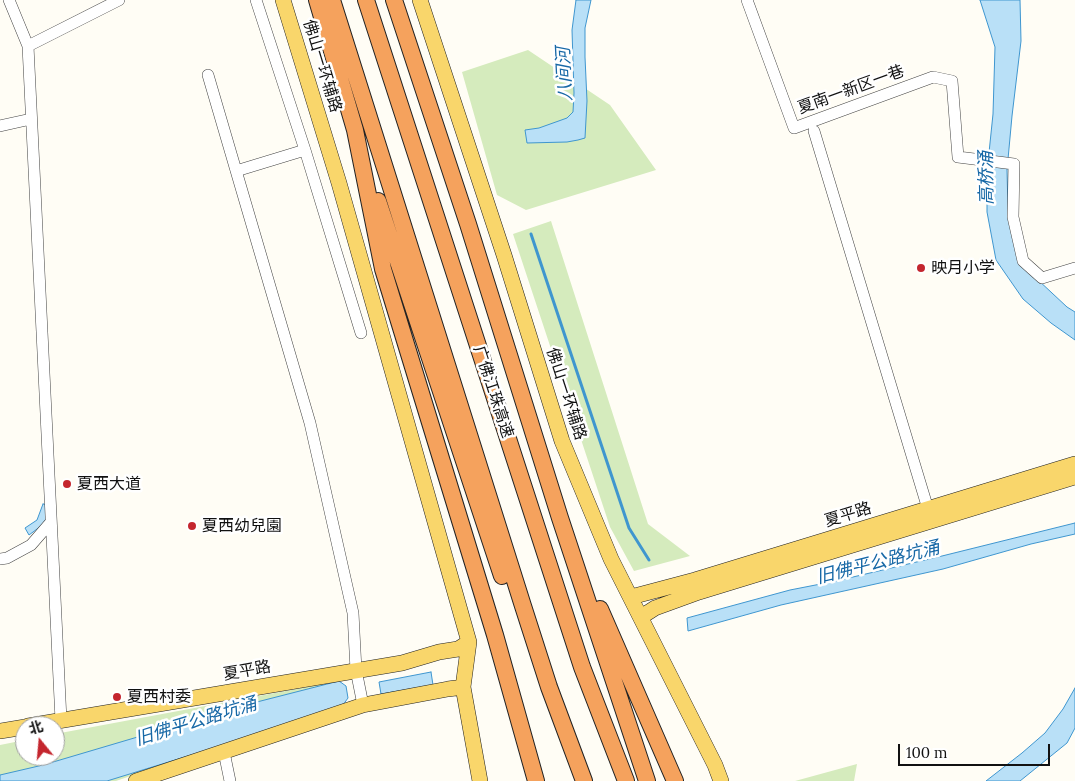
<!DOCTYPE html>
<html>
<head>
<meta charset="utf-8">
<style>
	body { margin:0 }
	#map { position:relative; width:1075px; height:781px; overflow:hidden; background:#fffdf5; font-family:Lora,"Noto Sans SC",serif }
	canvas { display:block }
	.north { position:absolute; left:15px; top:716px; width:50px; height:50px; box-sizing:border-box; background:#fff; border:1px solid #a0a0a0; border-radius:50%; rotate:343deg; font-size:14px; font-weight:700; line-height:20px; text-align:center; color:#111 }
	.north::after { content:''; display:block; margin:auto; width:18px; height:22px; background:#c4262e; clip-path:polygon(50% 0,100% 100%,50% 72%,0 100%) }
	.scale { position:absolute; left:898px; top:744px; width:152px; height:22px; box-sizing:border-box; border:2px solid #111; border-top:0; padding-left:6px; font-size:15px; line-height:18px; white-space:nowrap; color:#111; -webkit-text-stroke:4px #fff; paint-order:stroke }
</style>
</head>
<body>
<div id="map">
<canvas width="1075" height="781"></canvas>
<div class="north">北</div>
<div class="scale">100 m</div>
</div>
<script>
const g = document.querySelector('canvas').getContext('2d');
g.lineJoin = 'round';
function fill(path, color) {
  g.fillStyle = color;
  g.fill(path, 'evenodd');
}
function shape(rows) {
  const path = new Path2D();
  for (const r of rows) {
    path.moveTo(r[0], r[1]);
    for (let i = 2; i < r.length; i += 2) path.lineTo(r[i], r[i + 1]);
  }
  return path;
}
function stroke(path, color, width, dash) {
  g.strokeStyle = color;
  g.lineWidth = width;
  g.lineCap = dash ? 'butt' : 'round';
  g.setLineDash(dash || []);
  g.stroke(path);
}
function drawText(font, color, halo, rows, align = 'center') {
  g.font = font + ' Lora,"Noto Sans SC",serif';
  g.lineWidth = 5;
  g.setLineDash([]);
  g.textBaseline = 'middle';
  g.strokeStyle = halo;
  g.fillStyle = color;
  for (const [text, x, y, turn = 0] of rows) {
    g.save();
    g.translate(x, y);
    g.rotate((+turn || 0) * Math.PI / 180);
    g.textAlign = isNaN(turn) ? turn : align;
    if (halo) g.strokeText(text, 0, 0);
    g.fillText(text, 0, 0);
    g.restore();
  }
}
const green = shape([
	[528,50,610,105,656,170,526,210,497,195,462,72],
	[551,221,648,524,690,556,634,571,610,527,513,234],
	[323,684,330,708,116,781,0,781,0,745,25,740,25,756,55,756,55,734],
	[857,764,854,781,795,781]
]);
const water = shape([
	[576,0,591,0,585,28,585,57,587,101,585,138,578,140,567,142,527,143,525,130,539,128,567,118,573,112,574,93,572,30,576,0],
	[980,0,1020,0,1021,41,1012,116,1007,170,1008,209,1018,245,1037,279,1067,307,1075,312,1075,340,1051,323,1023,299,996,260,987,212,987,172,993,114,995,47,980,0],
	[43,504,49,505,47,518,41,526,29,535,25,528,37,520,43,504],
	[1075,523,1075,534,1031,544,943,569,781,605,688,631,687,618,790,590,836,581,942,556,1075,523],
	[431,672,433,685,381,694,379,682,431,672],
	[339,681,346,686,348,698,340,709,107,781,0,781,0,775,43,765,249,704,339,681],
	[1075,688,1075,728,1067,743,1020,781,986,781,1022,753,1045,733,1063,709,1075,688]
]);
const stream = shape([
	[531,234,629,528,649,560]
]);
const minor = shape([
	[9,0,28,46,61,720],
	[256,0,305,150,361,333],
	[747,0,794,128,933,77,952,81,958,157,1014,164,1013,217,1023,261,1042,278,1075,268],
	[28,46,119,0],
	[208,75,310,423,353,613,356,670,363,705],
	[0,126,31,119],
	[814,131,928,509],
	[236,171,305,150],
	[0,559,7,558,31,545,51,522],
	[224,752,230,781]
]);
const major = shape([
	[283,0,339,183,469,642,463,687,480,781],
	[420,0,504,255,562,441,611,559,715,765,721,781],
	[631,597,695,580,1075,464],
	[641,617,655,608,699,592,1075,477],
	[28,726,402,663,439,652,458,649,469,642],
	[0,731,25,727],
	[136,781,363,705,448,689,463,687]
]);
const highway = shape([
	[317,0,355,130,383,269,495,635,536,781],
	[332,0,523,606,549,687,584,781],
	[366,0,582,667,626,781],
	[394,0,468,224,560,518,647,781],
	[378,201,502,576],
	[600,609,675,781]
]);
const markers = [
	[921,268,5,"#c4262e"],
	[67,484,5,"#c4262e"],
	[192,526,5,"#c4262e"],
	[117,697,5,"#c4262e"]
];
const streetNames = [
	["佛山一环辅路",322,66,73],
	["夏南一新区一巷",851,90,-20],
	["广佛江珠高速",493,392,72],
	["佛山一环辅路",566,394,72],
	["夏平路",848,515,-17],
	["夏平路",247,671,-10]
];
const poiNames = [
	["映月小学",931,268],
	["夏西大道",77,484],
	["夏西幼兒園",202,526],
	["夏西村委",127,697]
];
const waterNames = [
	["八间河",565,74,-93],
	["高桥涌",987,178,-91],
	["旧佛平公路坑涌",878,563,-14],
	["旧佛平公路坑涌",196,722,-17]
];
fill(green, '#d5ebbd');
fill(water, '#b9e0f7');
stroke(water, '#3f96cf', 1);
stroke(stream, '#3f96cf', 3);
stroke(minor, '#444', 12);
stroke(major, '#222', 16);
stroke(highway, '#222', 18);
stroke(minor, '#fff', 11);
stroke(major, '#f9d66b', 15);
stroke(highway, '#f5a25d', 16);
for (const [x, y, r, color] of markers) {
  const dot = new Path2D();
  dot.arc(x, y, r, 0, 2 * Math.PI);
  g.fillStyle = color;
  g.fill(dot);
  stroke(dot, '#fff', 2);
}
drawText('16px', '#111', '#fff', streetNames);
drawText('16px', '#111', '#fff', poiNames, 'left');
drawText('italic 18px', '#1768a6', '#fff', waterNames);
</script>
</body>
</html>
